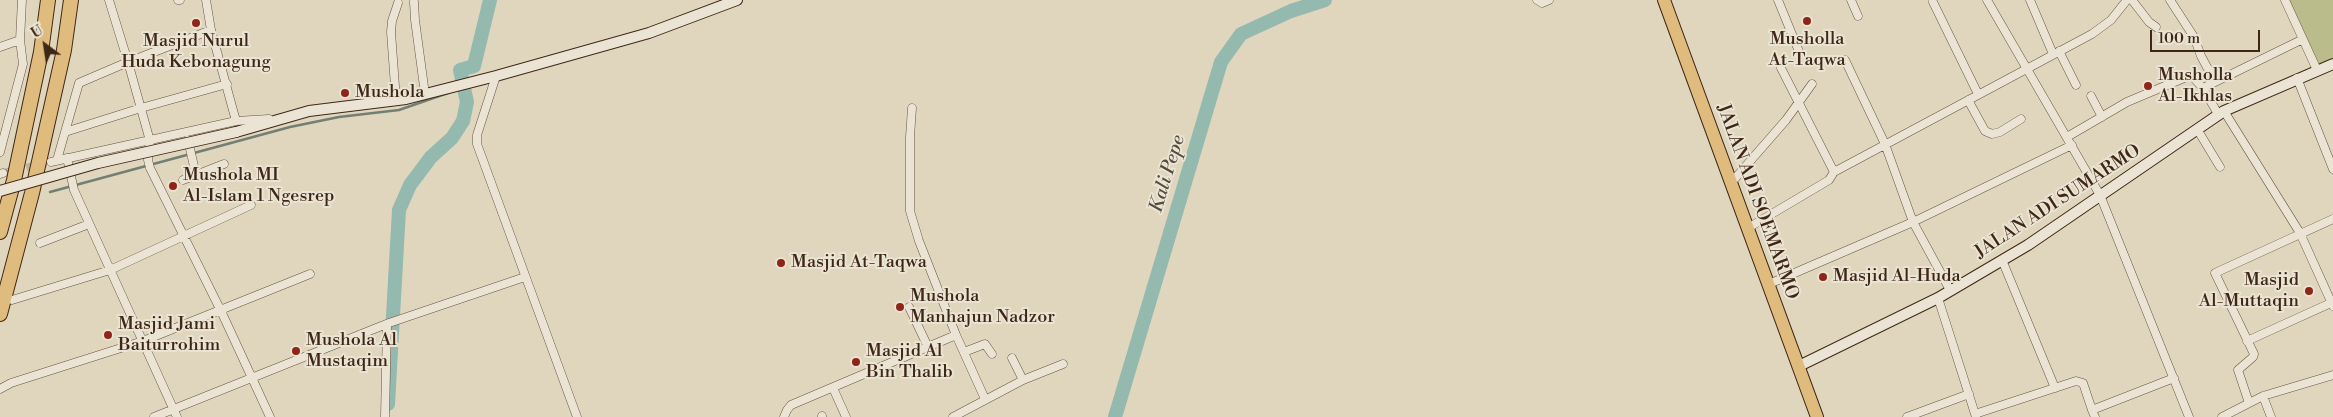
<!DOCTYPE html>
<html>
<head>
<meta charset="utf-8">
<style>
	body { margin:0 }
	#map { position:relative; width:2333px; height:417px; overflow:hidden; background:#e0d6bd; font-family:"Libre Bodoni",serif }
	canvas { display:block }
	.north { position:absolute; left:20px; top:20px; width:50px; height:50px; -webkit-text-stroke:4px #ebe4d4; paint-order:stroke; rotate:329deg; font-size:14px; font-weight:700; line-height:20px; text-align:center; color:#3f2716 }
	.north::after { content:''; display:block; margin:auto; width:18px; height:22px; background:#3f2716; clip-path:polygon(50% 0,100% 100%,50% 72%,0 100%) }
	.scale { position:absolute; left:2150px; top:30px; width:110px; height:22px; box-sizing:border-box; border:2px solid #3f2716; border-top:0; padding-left:6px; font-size:15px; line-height:18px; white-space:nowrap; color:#3f2716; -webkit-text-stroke:4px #ebe4d4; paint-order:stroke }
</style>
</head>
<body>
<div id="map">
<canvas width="2333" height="417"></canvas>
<div class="north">U</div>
<div class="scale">100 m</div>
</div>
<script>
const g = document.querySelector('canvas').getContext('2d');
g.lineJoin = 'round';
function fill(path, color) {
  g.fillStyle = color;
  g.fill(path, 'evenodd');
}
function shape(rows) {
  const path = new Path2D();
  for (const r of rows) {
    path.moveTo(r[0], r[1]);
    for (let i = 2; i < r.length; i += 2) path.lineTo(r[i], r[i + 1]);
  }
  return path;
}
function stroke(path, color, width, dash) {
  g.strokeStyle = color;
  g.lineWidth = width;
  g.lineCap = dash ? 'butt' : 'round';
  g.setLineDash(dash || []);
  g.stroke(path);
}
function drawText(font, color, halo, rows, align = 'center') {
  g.font = font + ' "Libre Bodoni",serif';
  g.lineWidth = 4;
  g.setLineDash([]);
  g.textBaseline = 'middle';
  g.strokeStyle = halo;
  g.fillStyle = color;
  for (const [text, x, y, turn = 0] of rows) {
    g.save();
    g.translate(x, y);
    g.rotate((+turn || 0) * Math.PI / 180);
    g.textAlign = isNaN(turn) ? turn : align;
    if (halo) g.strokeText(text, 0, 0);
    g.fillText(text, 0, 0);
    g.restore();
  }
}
const green = shape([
	[2288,0,2333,0,2333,59,2316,65]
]);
const stream = shape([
	[50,192,290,127,339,117,399,110,448,93]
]);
const river = shape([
	[388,404,399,210,410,185,431,157,452,138,463,121,467,102,460,70,474,66,490,0],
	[1115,417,1221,62,1241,34,1291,11,1325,0]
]);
const minorTunnel = shape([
	[3,173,51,162]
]);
const minor = shape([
	[109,0,128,62,211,30],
	[178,0,180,0],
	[206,0,211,30,236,121],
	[1537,0,1542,3,1549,0],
	[1778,0,1798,49],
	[1851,0,1858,16],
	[1987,0,2100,195,2189,417],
	[2030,0,2053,54],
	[2132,0,2149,22,2156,27],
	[2170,0,2194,37,2201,56,2215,82],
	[2285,0,2317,70],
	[414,2,415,20,425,94],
	[1933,2,1978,94],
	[0,47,20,40],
	[2059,51,2076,85],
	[1845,60,1885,144,1913,222,1950,290],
	[1781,68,1834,172],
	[496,76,477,135,477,144,577,417],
	[2297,78,2333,169],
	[2203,88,2301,40],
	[2091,96,2102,117],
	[396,100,391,32,392,21,398,3],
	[1968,100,1985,131,1992,134,2000,132,2021,119],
	[912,108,910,137,910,211,919,241,956,335],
	[2224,111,2300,233,2333,306],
	[2197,129,2220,167],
	[65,132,141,108,227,84],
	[2067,137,2127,102,2191,75,2203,88,2218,114],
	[188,140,196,175,224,164],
	[0,152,23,64,20,40,22,0],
	[67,158,74,190,177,417],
	[57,160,79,83,128,62,150,141,148,160,150,168,221,311,270,417],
	[51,162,236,121,269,119],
	[0,174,3,173],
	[183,180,196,175],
	[1731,183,1786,120,1812,84],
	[1748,228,1829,180,1834,172,2092,34,2111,20,2127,0],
	[40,243,89,224],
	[2002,260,2055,388],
	[1769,284,1913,222,2072,145],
	[1938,298,1976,417],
	[12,300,110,270,251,205],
	[909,307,928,347],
	[2247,341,2333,302],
	[964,352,985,344,992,354],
	[1012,358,1023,380],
	[833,388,846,417],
	[0,389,11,383,143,341,310,274],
	[2263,396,2271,417],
	[2249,403,2238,370,2253,357,2254,354,2215,273,2333,219],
	[1975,414,2076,381,2083,383,2092,410],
	[822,416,822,417],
	[154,417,389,323,525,277],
	[385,417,387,324],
	[784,417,787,410,791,405,956,335,985,399],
	[953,417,1023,380,1063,364],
	[1907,417,1969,394],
	[2095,417,2092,410,2174,378],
	[2222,417,2263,396,2333,375]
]);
const secondary = shape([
	[236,132,309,111,406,99,496,76,649,33,737,0],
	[1799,366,1938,298,2028,245,2224,111,2333,64]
]);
const trunk = shape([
	[1664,0,1817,417]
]);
const motorway = shape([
	[0,232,14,180,41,52,48,0],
	[0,314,32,193,64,50,71,0]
]);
const secondaryBridge = shape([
	[0,191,98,163,236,132]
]);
const markers = [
	[1807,21,5,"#8f2418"],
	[196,23,5,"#8f2418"],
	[2148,86,5,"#8f2418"],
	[345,93,5,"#8f2418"],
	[173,186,5,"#8f2418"],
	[781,263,5,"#8f2418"],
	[1823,277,5,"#8f2418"],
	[2309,291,5,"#8f2418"],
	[900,307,5,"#8f2418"],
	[108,335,5,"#8f2418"],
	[296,351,5,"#8f2418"],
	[856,362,5,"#8f2418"]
];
const poiNames = [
	["Musholla",1807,40,"center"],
	["At-Taqwa",1807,61,"center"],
	["Masjid Nurul",196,42,"center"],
	["Huda Kebonagung",196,63,"center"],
	["Musholla",2158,76],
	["Al-Ikhlas",2158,97],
	["Mushola",355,93],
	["Mushola MI",183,176],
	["Al-Islam 1 Ngesrep",183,197],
	["Masjid At-Taqwa",791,263],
	["Masjid Al-Huda",1833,277],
	["Masjid",2299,281,"right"],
	["Al-Muttaqin",2299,302,"right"],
	["Mushola",910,297],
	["Manhajun Nadzor",910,318],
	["Masjid Jami",118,325],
	["Baiturrohim",118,346],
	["Mushola Al",306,341],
	["Mustaqim",306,362],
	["Masjid Al",866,352],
	["Bin Thalib",866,373]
];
const streetNames = [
	["JALAN ADI SOEMARMO",1757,202,70],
	["JALAN ADI SUMARMO",2058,202,-33]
];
const waterNames = [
	["Kali Pepe",1168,174,-73]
];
fill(green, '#babc8c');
stroke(stream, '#727f72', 2.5);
stroke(river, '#94b9af', 14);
stroke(minorTunnel, '#c0b39c', 8, [8, 4]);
stroke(minor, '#675340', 9);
stroke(secondary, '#3f2716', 12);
stroke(trunk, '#3f2716', 14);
stroke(motorway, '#3f2716', 16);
stroke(minor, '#ebe4d4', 8);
stroke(secondary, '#ebe4d4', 10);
stroke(trunk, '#e0bb7e', 12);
stroke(motorway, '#e0bb7e', 14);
stroke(secondaryBridge, '#3f2716', 12, []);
stroke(secondaryBridge, '#ebe4d4', 10);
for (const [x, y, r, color] of markers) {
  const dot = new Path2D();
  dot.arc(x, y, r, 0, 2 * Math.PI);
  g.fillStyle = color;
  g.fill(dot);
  stroke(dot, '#ebe4d4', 2);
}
drawText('18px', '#3f2716', '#ebe4d4', poiNames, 'left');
drawText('18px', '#3f2716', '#ebe4d4', streetNames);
drawText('italic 19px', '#544c3c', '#ebe4d4', waterNames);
</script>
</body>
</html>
